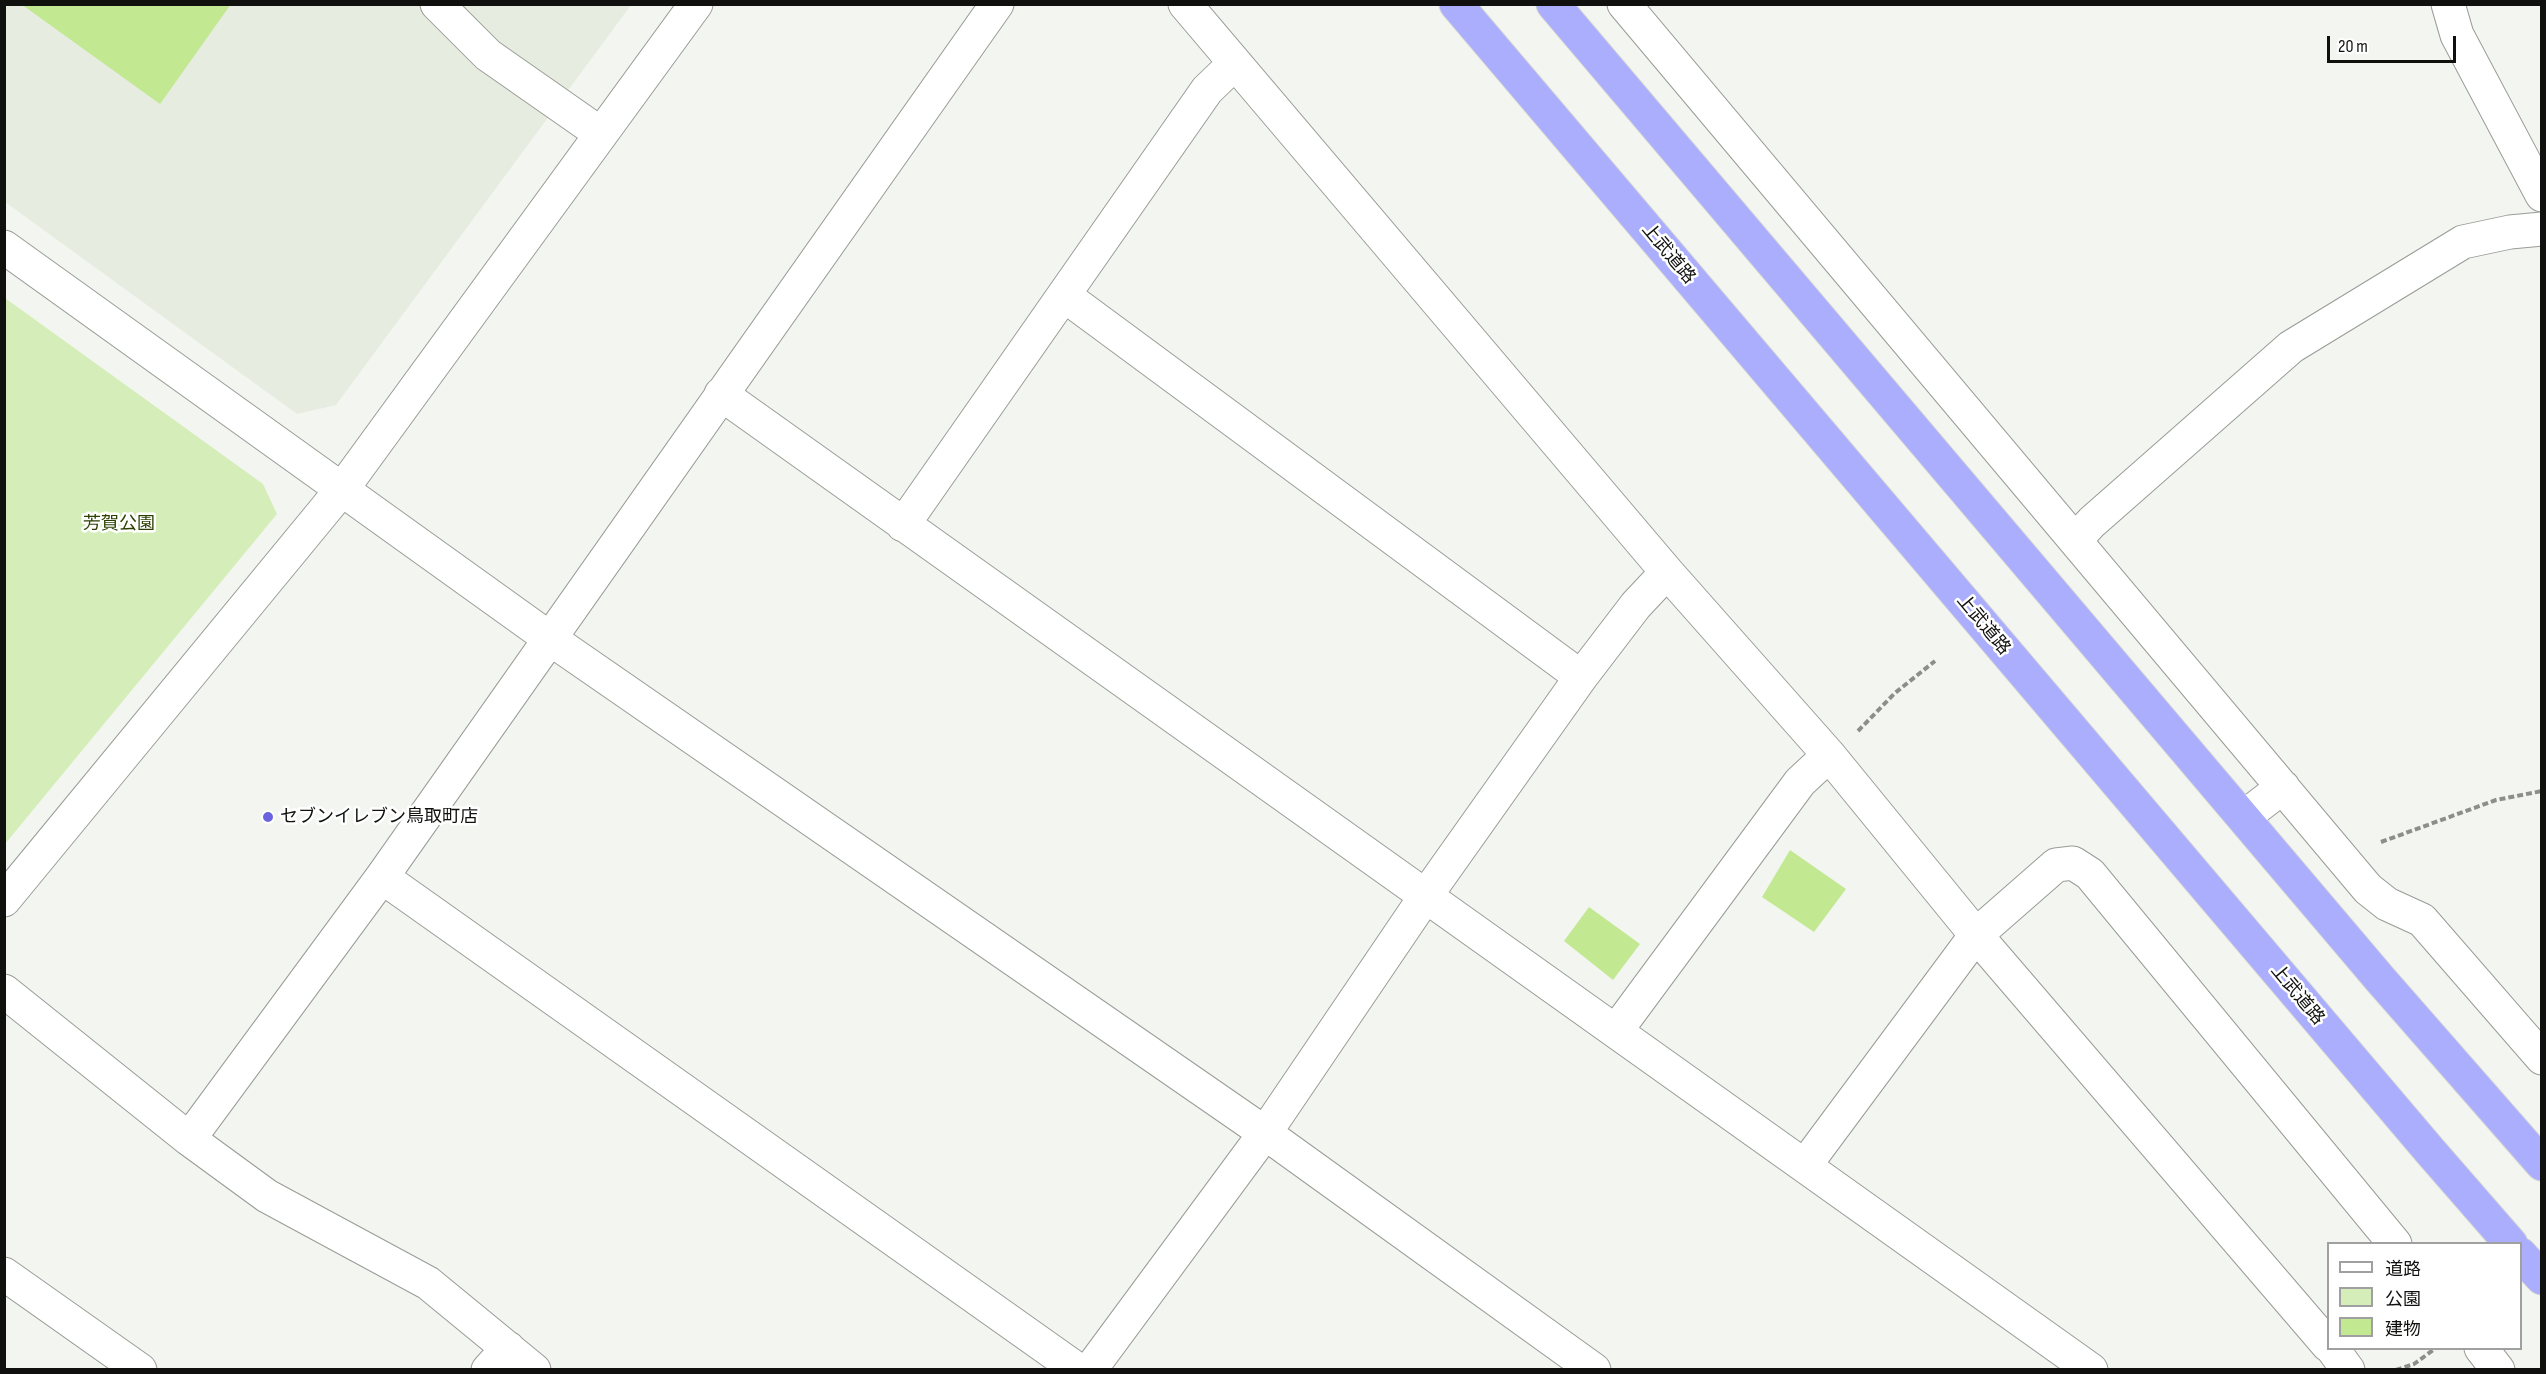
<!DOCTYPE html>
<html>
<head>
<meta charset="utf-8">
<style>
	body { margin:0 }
	#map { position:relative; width:2546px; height:1374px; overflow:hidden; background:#f3f6f0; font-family:"Sofia Sans Condensed","Noto Sans JP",sans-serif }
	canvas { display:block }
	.frame { position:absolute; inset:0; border:6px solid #10110f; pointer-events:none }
	.legend { position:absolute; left:2327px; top:1242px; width:195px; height:108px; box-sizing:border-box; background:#fff; border:2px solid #9fa09f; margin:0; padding:8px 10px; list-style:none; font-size:18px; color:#10110f }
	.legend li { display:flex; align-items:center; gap:12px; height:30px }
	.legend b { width:30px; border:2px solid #9fa09f }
	.scale { position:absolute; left:2327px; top:36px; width:129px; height:27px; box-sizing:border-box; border:3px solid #10110f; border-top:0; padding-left:8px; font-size:18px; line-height:21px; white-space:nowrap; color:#10110f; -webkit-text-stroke:4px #fff; paint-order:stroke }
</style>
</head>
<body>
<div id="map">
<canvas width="2546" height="1374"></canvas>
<div class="frame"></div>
<ul class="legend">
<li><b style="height:8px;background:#fff"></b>道路</li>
<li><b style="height:16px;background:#d5eeb9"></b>公園</li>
<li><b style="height:16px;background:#c2e892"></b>建物</li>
</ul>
<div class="scale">20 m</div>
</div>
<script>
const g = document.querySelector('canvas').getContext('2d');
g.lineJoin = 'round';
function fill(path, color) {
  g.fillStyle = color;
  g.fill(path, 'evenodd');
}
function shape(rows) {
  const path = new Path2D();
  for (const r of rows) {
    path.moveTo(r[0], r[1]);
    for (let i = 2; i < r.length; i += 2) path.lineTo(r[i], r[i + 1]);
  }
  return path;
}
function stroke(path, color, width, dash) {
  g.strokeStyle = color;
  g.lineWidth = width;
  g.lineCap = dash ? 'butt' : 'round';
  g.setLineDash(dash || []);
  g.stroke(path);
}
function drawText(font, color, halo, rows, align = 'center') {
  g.font = font + ' "Sofia Sans Condensed","Noto Sans JP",sans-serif';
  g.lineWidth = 5;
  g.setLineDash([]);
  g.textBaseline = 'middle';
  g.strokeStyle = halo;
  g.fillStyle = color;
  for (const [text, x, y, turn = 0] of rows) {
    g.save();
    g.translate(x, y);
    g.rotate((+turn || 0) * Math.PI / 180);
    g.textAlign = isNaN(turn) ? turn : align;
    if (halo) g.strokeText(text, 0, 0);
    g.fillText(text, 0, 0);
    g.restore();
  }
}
const built = shape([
	[5,5,631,5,336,405,297,414,5,202]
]);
const green = shape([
	[5,298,263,484,277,514,5,844]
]);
const building = shape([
	[21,4,231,4,160,104],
	[1790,850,1846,889,1814,932,1762,897],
	[1589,907,1640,944,1613,980,1564,941]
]);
const path = shape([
	[1858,731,1895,693,1935,661],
	[2381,842,2496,800,2542,791],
	[2396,1370,2414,1364,2436,1348]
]);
const minor = shape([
	[437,4,488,55,601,134],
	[1185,4,1667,572,1829,755,1976,935,2328,1345],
	[1624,4,2368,889,2387,904,2422,920,2542,1058],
	[2448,4,2457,35,2542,195],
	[4,247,549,638,1265,1133,1594,1370],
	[1065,296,1581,677],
	[721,394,2091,1370],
	[903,525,1207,90,1235,63],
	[2075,540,2092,522,2291,347,2463,242,2510,232,2542,229],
	[2244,817,2283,787],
	[382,877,1078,1370],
	[4,900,343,488,696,4],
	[4,991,189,1139,267,1196,428,1283,534,1370],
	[1616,1031,1800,782,1829,755],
	[189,1139,382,877,997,4],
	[1806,1164,1976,935,2056,865,2073,863,2090,874,2395,1244],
	[4,1274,140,1370],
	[2332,1348,2348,1370],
	[2481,1348,2498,1370],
	[488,1370,508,1348],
	[1090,1370,1265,1133,1425,897,1581,677,1636,605,1667,572]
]);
const highway = shape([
	[1456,4,2430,1151,2511,1244],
	[1553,4,2380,979,2542,1164],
	[2520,1254,2542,1278]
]);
const markers = [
	[268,817,6,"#6964de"]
];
const streetNames = [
	["上武道路",1668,254,50],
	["上武道路",1983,625,50],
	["上武道路",2297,995,50]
];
const parkNames = [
	["芳賀公園",119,524]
];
const poiNames = [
	["セブンイレブン鳥取町店",280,817]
];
fill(built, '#e6ecdf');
fill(green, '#d5eeb9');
fill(building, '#c2e892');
stroke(minor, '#999c96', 35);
stroke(highway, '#d4d4d4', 35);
stroke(path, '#8c8e8a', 4, [6, 3]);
stroke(minor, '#fff', 33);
stroke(highway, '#aaaefd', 33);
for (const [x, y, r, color] of markers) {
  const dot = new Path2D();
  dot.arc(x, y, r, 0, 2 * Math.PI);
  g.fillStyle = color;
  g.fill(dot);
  stroke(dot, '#fff', 2);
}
drawText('18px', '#10110f', '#fff', streetNames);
drawText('18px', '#2b4000', '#fff', parkNames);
drawText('18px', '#10110f', '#fff', poiNames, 'left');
</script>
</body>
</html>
